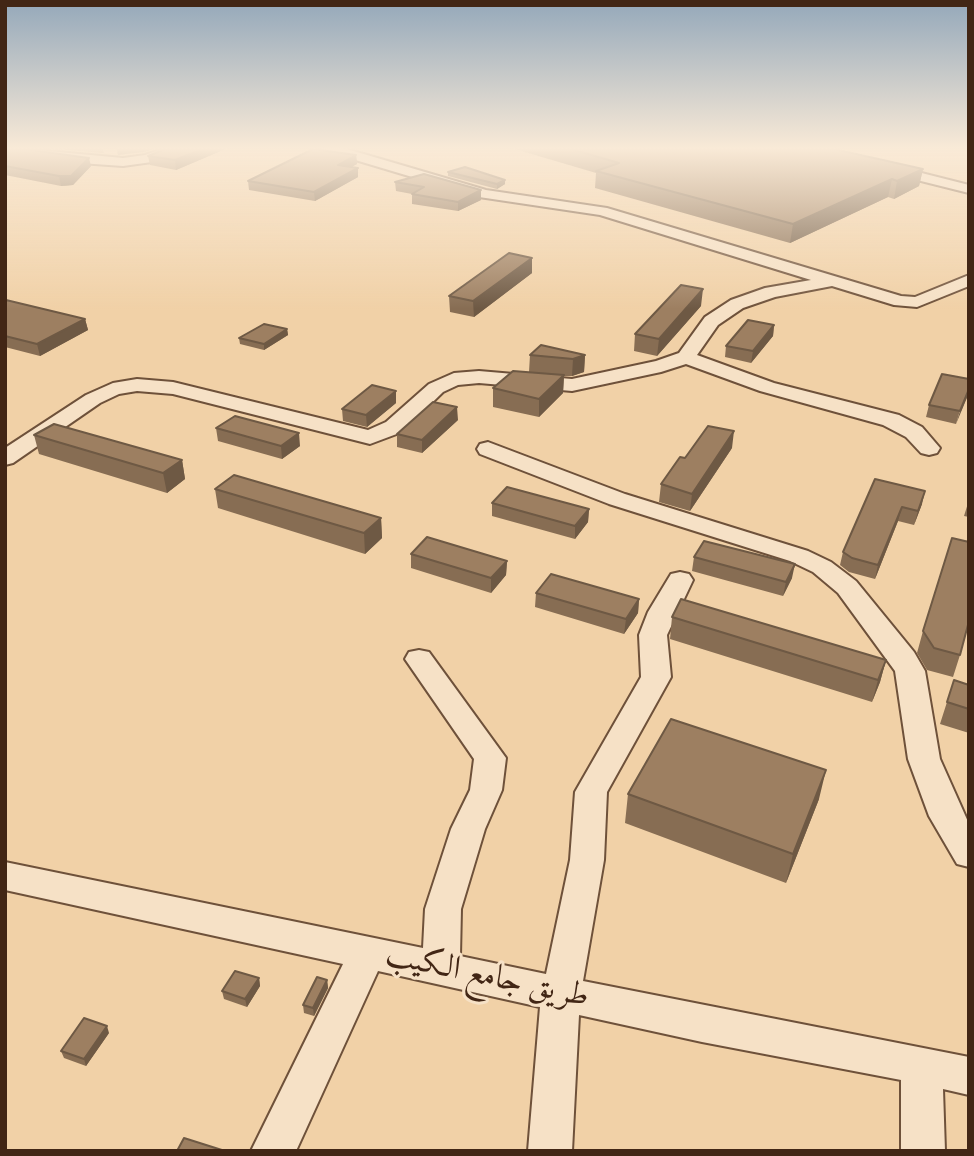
<!DOCTYPE html>
<html>
<head>
<meta charset="utf-8">
<style>
	body { margin:0 }
	#map { position:relative; width:974px; height:1156px; overflow:hidden; background:#f1d1a7; font-family:"IM FELL English",serif }
	canvas { display:block }
	.frame { position:absolute; inset:0; border:7px solid #422615; pointer-events:none }
</style>
</head>
<body>
<div id="map">
<canvas width="974" height="1156"></canvas>
<div class="frame"></div>
</div>
<script>
const g = document.querySelector('canvas').getContext('2d');
g.lineJoin = 'round';
function shape(rows) {
  const path = new Path2D();
  for (const r of rows) {
    path.moveTo(r[0], r[1]);
    for (let i = 2; i < r.length; i += 2) path.lineTo(r[i], r[i + 1]);
  }
  return path;
}
function stroke(path, color, width, dash) {
  g.strokeStyle = color;
  g.lineWidth = width;
  g.lineCap = dash ? 'butt' : 'round';
  g.setLineDash(dash || []);
  g.stroke(path);
}
function fill(path, color) {
  g.fillStyle = color;
  g.fill(path, 'evenodd');
}
function drawText(font, color, halo, rows, align = 'center') {
  g.font = font + ' "IM FELL English",Amiri,serif';
  g.lineWidth = 6;
  g.setLineDash([]);
  g.textBaseline = 'middle';
  g.strokeStyle = halo;
  g.fillStyle = color;
  for (const [text, x, y, turn = 0] of rows) {
    g.save();
    g.translate(x, y);
    g.rotate((+turn || 0) * Math.PI / 180);
    g.textAlign = isNaN(turn) ? turn : align;
    if (halo) g.strokeText(text, 0, 0);
    g.fillText(text, 0, 0);
    g.restore();
  }
}
const minor = shape([
	[5,147,123,158,145,155,168,147,185,147,152,162,123,166,80,163,5,152,5,147],
	[321,147,340,147,486,190,607,208,901,296,915,297,969,275,969,286,917,307,894,305,832,286,775,297,743,308,718,325,697,355,774,383,899,415,922,427,940,448,937,453,929,455,921,453,906,437,883,425,760,391,686,364,661,372,572,391,479,383,458,385,443,392,402,432,370,444,173,394,137,391,119,394,100,403,13,463,5,465,5,448,86,395,113,383,137,379,173,382,368,430,386,422,429,384,454,373,479,371,572,379,656,361,679,353,705,317,731,300,765,288,811,280,600,215,479,197,322,150,321,147],
	[886,164,969,185,969,193,881,171,881,165,886,164],
	[488,442,625,494,808,551,831,562,856,581,914,652,925,671,940,759,969,824,969,867,957,864,929,816,908,759,895,671,838,593,813,572,790,561,609,504,480,454,477,449,480,444,488,442],
	[680,572,689,574,693,580,667,635,671,677,607,792,604,860,583,981,969,1057,969,1095,943,1089,945,1151,901,1151,901,1080,702,1042,579,1015,572,1151,528,1151,540,1007,378,971,296,1151,251,1151,343,964,5,890,5,862,423,948,425,909,451,829,470,790,474,759,405,659,409,652,419,650,429,652,506,758,502,790,485,829,461,909,460,956,546,974,570,860,575,792,641,677,639,635,648,612,671,574,680,572]
]);
const wall = shape([
	[5,147,91,166,73,185,61,186,5,175],
	[32,147,102,147,104,153],
	[230,147,176,170,150,165,148,156],
	[508,147,825,147,923,169,919,186,894,199,888,197,790,243,595,188,596,173],
	[356,155,357,164,351,167,358,168,358,177,315,201,249,190,248,181],
	[448,172,505,184,497,189,448,176],
	[395,182,481,190,481,200,458,211,412,204,412,194,396,191],
	[532,258,532,273,474,317,450,312,449,296],
	[5,301,85,319,88,330,40,356,5,347],
	[701,306,657,356,634,351,635,334],
	[774,325,773,336,751,363,725,357,726,346],
	[287,329,288,335,264,350,240,344,239,338],
	[530,355,585,355,584,372,572,376,564,376,563,393,539,417,493,407,493,388,529,372],
	[969,379,956,424,926,417,929,405],
	[396,391,396,403,367,427,343,421,342,409],
	[458,420,422,453,397,447,397,434],
	[216,428,300,446,282,459,218,441],
	[34,435,182,460,185,479,167,493,39,454],
	[732,448,690,511,659,502,661,484],
	[875,479,922,504,914,525,898,521,875,579,849,572,840,565,843,552],
	[215,489,381,518,382,538,365,554,218,508],
	[969,500,969,517,964,516],
	[492,503,589,509,588,522,575,539,492,516],
	[411,554,507,561,506,575,491,593,411,568],
	[694,557,792,578,783,596,692,571],
	[536,593,639,599,638,613,624,634,535,607],
	[672,617,886,660,880,682,872,702,670,639],
	[923,631,960,655,953,677,927,670,917,653],
	[954,680,969,685,969,733,940,724],
	[628,794,819,799,786,883,625,823],
	[259,978,260,986,247,1007,224,999,222,991],
	[327,980,328,988,314,1016,304,1013,303,1005],
	[109,1033,86,1066,64,1058,61,1051]
]);
const shadedWall = shape([
	[116,147,161,147,144,152,118,155],
	[208,147,230,147,176,170,175,160],
	[356,155,357,164,338,174,338,165],
	[89,158,91,166,73,185,61,186,59,176],
	[358,168,358,177,315,201,314,192],
	[923,169,919,186,894,199,897,181],
	[892,179,888,197,790,243,793,224],
	[505,180,505,184,497,189,497,184],
	[481,190,481,200,458,211,458,202],
	[532,258,532,273,474,317,473,301],
	[703,289,701,306,657,356,659,339],
	[85,319,88,330,40,356,37,344],
	[774,325,773,336,751,363,753,351],
	[287,329,288,335,264,350,264,344],
	[585,355,584,372,572,376,573,359],
	[564,375,563,393,539,417,539,399],
	[969,389,969,393,956,424,960,411],
	[396,391,396,403,367,427,366,415],
	[457,407,458,420,422,453,422,440],
	[734,431,732,448,690,511,692,494],
	[299,433,300,446,282,459,281,446],
	[182,460,185,479,167,493,163,473],
	[925,491,922,504,914,525,918,511],
	[902,507,898,521,875,579,878,565],
	[589,509,588,522,575,539,575,526],
	[381,518,382,538,365,554,364,533],
	[507,561,506,575,491,593,491,578],
	[795,564,792,578,783,596,786,582],
	[639,599,638,613,624,634,626,619],
	[886,660,880,682,872,702,878,680],
	[826,770,819,799,786,883,793,854],
	[259,978,260,986,247,1007,245,999],
	[327,980,328,988,314,1016,313,1008],
	[107,1026,109,1033,86,1066,84,1059]
]);
const building = shape([
	[5,147,10,147,89,158,71,176,59,176,5,166,5,147],
	[170,147,208,147,175,160,148,156,170,147],
	[564,147,825,147,923,169,897,181,892,179,793,224,596,171,619,163,564,147],
	[313,149,356,155,338,165,358,168,314,192,248,181,313,149],
	[465,167,505,180,497,184,448,172,465,167],
	[424,174,481,190,458,202,412,194,424,187,395,182,424,174],
	[509,253,532,258,473,301,449,296,509,253],
	[681,285,703,289,659,339,635,334,681,285],
	[6,300,85,319,37,344,5,336,6,300],
	[748,320,774,325,753,351,726,346,748,320],
	[264,324,287,329,264,344,239,338,264,324],
	[541,345,585,355,573,359,530,355,541,345],
	[513,371,564,375,539,399,493,388,513,371],
	[942,374,969,379,969,389,960,411,929,405,942,374],
	[372,385,396,391,366,415,342,409,372,385],
	[433,402,457,407,422,440,397,434,433,402],
	[235,416,299,433,281,446,216,428,235,416],
	[54,424,182,460,163,473,34,435,54,424],
	[708,426,734,431,692,494,661,484,680,457,685,458,708,426],
	[234,475,381,518,364,533,215,489,234,475],
	[875,479,925,491,918,511,902,507,878,565,852,558,843,552,875,479],
	[507,487,589,509,575,526,492,503,507,487],
	[427,537,507,561,491,578,411,554,427,537],
	[952,538,969,542,969,621,960,655,934,648,923,631,952,538],
	[704,541,795,564,786,582,694,557,704,541],
	[551,574,639,599,626,619,536,593,551,574],
	[681,599,886,660,878,680,672,617,681,599],
	[954,680,969,685,969,709,947,702,954,680],
	[671,719,826,770,793,854,628,794,671,719],
	[235,971,259,978,245,999,222,991,235,971],
	[317,977,327,980,313,1008,303,1005,317,977],
	[84,1018,107,1026,84,1059,61,1051,84,1018],
	[184,1138,225,1151,177,1151,184,1138]
]);
const nearStreetnames = [
	["طريق جامع الكيب",487,978,12]
];
stroke(minor, '#6e513a', 4);
fill(minor, '#f6e1c6');
fill(wall, '#876d53');
fill(shadedWall, '#6e5944');
fill(building, '#9d7f61');
stroke(building, '#6e5944', 2);
const sky = g.createLinearGradient(0, 0, 0, 309);
sky.addColorStop(0, '#94a8ba');
sky.addColorStop(0.48, '#f9ead7');
sky.addColorStop(1, '#f9ead700');
g.fillStyle = sky;
g.fillRect(0, 0, 974, 309);
drawText('33px', '#422615', '#f6e1c6', nearStreetnames);
</script>
</body>
</html>
